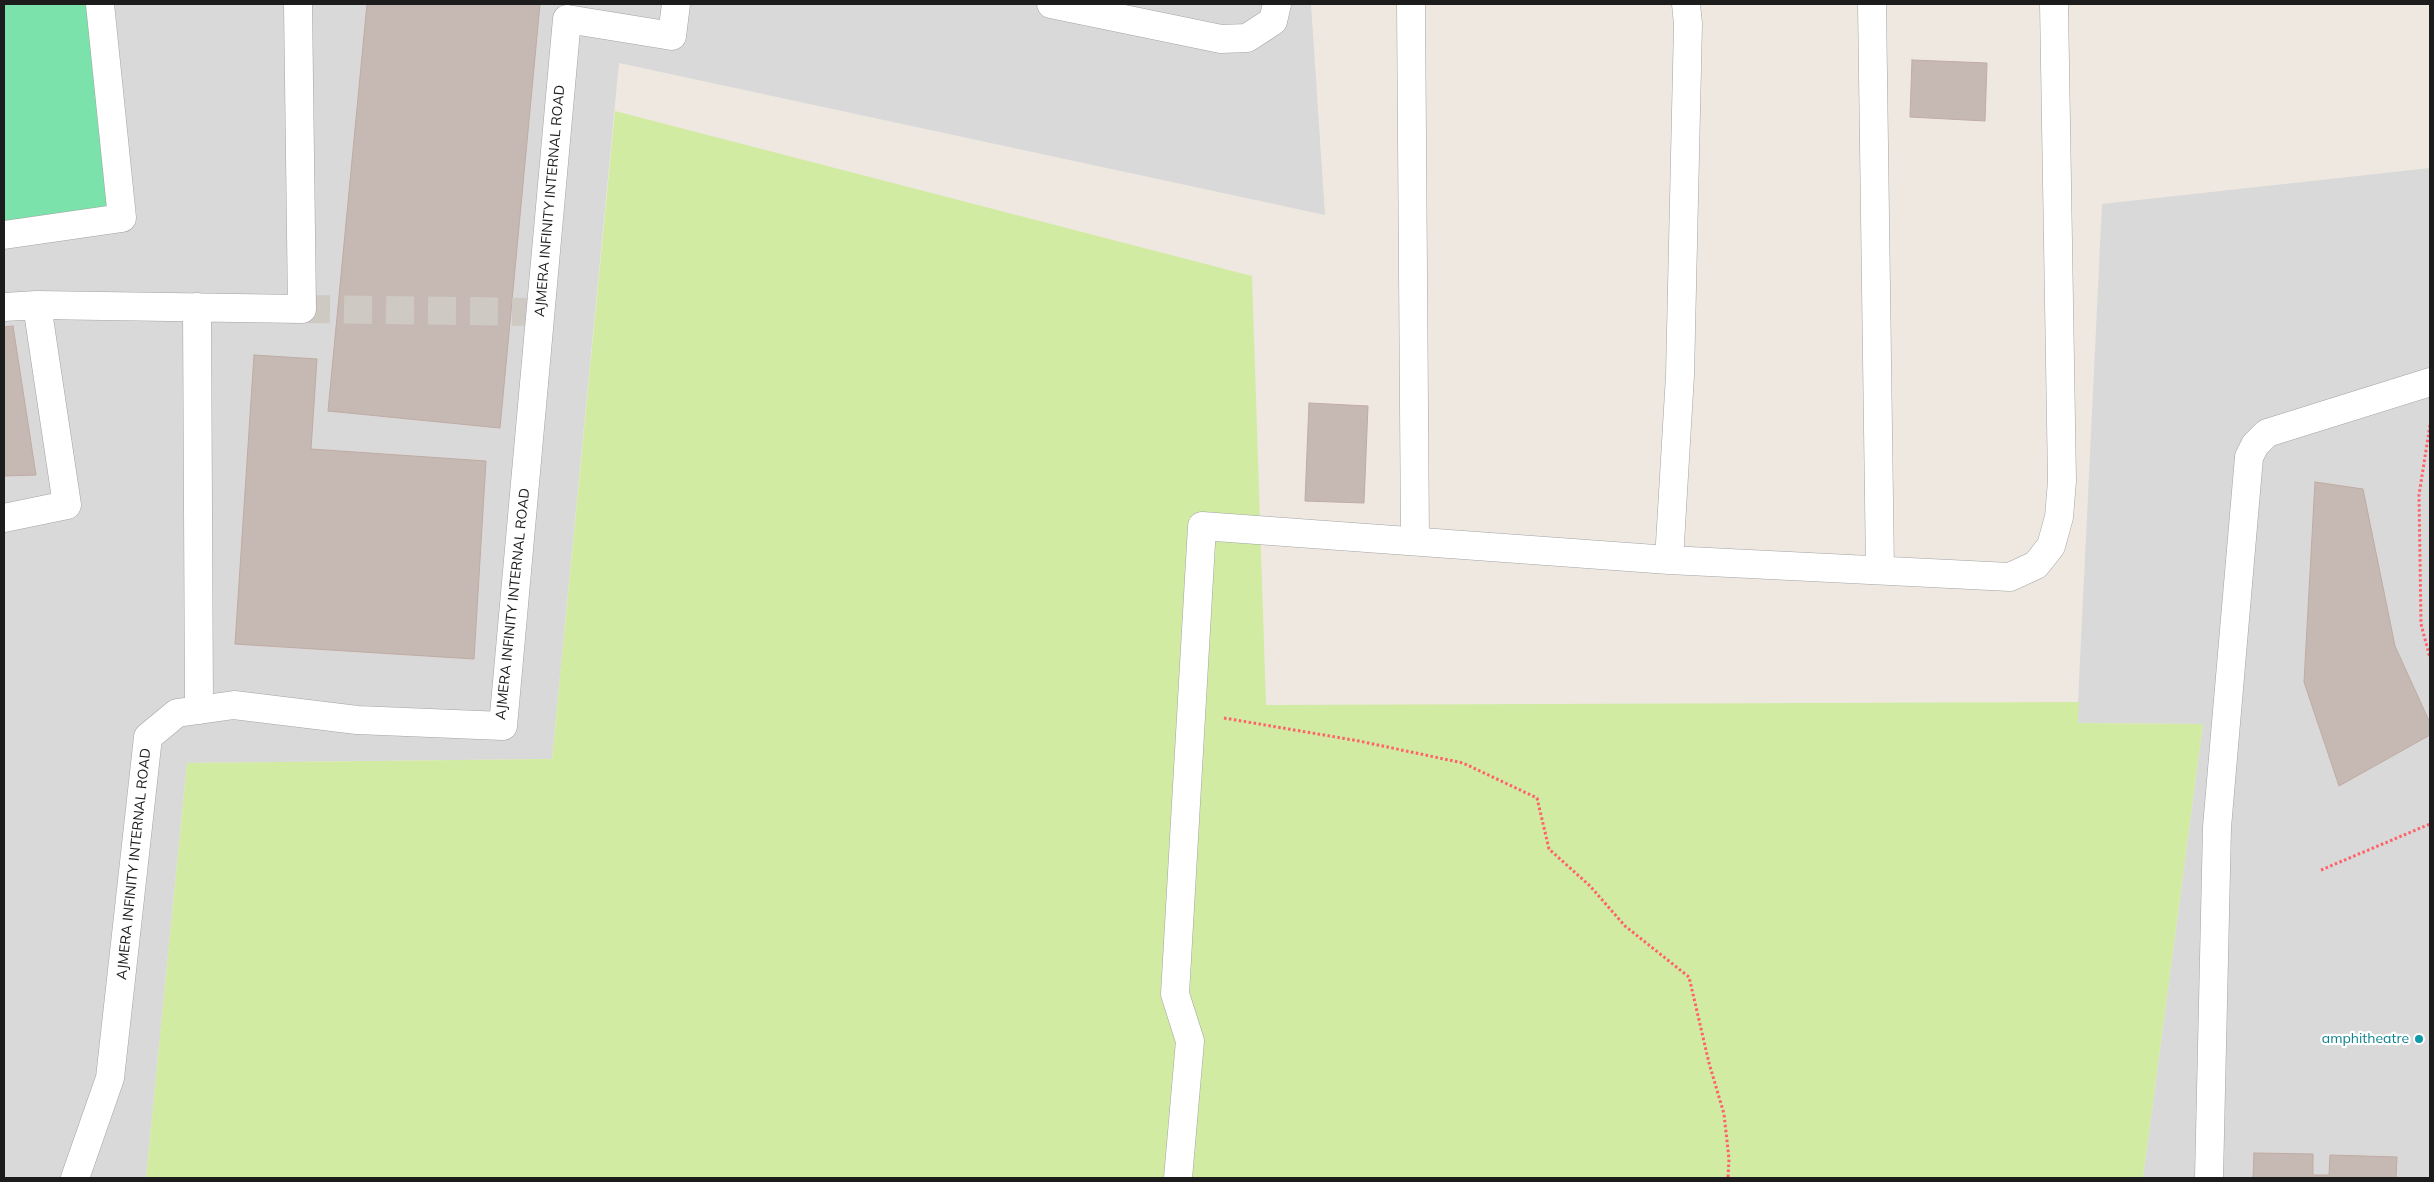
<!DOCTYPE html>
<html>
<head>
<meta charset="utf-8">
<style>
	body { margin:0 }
	#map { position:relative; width:2434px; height:1182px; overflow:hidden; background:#eee8e1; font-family:Mulish,sans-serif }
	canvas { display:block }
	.frame { position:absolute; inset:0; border:5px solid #1c1c1c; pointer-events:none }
</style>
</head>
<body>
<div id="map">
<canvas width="2434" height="1182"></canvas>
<div class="frame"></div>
</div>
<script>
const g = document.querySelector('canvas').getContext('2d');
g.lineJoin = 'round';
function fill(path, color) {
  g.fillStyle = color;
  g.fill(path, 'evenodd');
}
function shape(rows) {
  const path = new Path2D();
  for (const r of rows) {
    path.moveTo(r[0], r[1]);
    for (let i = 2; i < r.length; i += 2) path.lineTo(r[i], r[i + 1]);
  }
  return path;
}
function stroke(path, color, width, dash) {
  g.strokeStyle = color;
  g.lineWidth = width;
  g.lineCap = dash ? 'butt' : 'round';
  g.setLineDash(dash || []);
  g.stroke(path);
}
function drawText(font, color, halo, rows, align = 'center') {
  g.font = font + ' Mulish,sans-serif';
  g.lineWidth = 4.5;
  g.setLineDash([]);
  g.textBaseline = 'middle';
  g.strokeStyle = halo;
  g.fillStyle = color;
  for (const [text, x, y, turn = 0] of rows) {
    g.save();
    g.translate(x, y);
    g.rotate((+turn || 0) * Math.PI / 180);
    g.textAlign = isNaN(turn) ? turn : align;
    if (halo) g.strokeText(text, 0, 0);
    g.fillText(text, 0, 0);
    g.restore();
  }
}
const residential = shape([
	[4,4,1311,4,1325,215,619,63,552,759,187,763,146,1178,4,1178],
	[2430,168,2430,1178,2143,1178,2203,724,2077,723,2102,204]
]);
const grass = shape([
	[615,111,1252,276,1266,705,2079,702,2078,723,2203,724,2143,1178,146,1178,187,763,552,759]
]);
const pitch = shape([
	[4,4,90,4,117,210,4,225]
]);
const building = shape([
	[367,4,540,4,500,428,328,411,367,4],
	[1912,60,1987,63,1985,121,1910,117,1912,60],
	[13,326,36,475,4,476,4,327,13,326],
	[254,355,317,359,311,449,486,461,474,659,235,644,254,355],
	[1309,403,1368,406,1364,503,1305,501,1309,403],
	[2315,482,2363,489,2395,646,2430,723,2430,735,2339,786,2304,682,2315,482],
	[2254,1153,2313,1154,2313,1175,2329,1175,2330,1155,2397,1157,2396,1178,2253,1178,2254,1153]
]);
const minorTunnel = shape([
	[302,309,540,312]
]);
const path = shape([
	[2430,425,2419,495,2421,624,2430,658],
	[1224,718,1359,741,1463,763,1537,798,1549,849,1590,886,1625,926,1689,977,1709,1063,1724,1114,1729,1159,1728,1178],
	[2321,870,2430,824]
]);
const minor = shape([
	[1051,4,1221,39,1247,38,1273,21,1277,4],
	[1411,4,1415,541],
	[1872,4,1880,570],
	[4,235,122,218,100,4],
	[37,305,302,309,298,4],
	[4,307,37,305,67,505,4,518],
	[197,307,199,710],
	[1669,560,1680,375,1688,24,1686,4],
	[75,1178,110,1078,148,737,177,713,234,705,357,720,503,726,567,19,672,36,676,4],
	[1178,1178,1190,1041,1175,994,1202,526,1669,560,2010,577,2036,565,2051,546,2059,517,2062,481,2054,4],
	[2209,1178,2217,827,2249,457,2255,445,2267,433,2430,382]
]);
const markers = [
	[2419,1039,5,"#0f9aa8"]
];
const streetNames = [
	["AJMERA INFINITY INTERNAL ROAD",550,201,-85],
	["AJMERA INFINITY INTERNAL ROAD",513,604,-84],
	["AJMERA INFINITY INTERNAL ROAD",134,864,-84]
];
const cultureNames = [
	["amphitheatre",2409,1039]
];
fill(residential, '#dad9d9');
fill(grass, '#d2eba3');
fill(pitch, '#7ae2aa');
fill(building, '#c6b9b4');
stroke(building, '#c0aba3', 1);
stroke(minorTunnel, '#cec9c3', 28, [28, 14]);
stroke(minor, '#a3a3a3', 29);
stroke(path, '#ff6169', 3, [2.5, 2.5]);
stroke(minor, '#fff', 28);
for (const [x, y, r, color] of markers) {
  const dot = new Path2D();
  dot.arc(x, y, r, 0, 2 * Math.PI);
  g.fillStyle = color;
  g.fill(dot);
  stroke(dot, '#fff', 2);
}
drawText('14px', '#1c1c1c', '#fff', streetNames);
drawText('14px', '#0d838f', '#fff', cultureNames, 'right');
</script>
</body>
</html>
